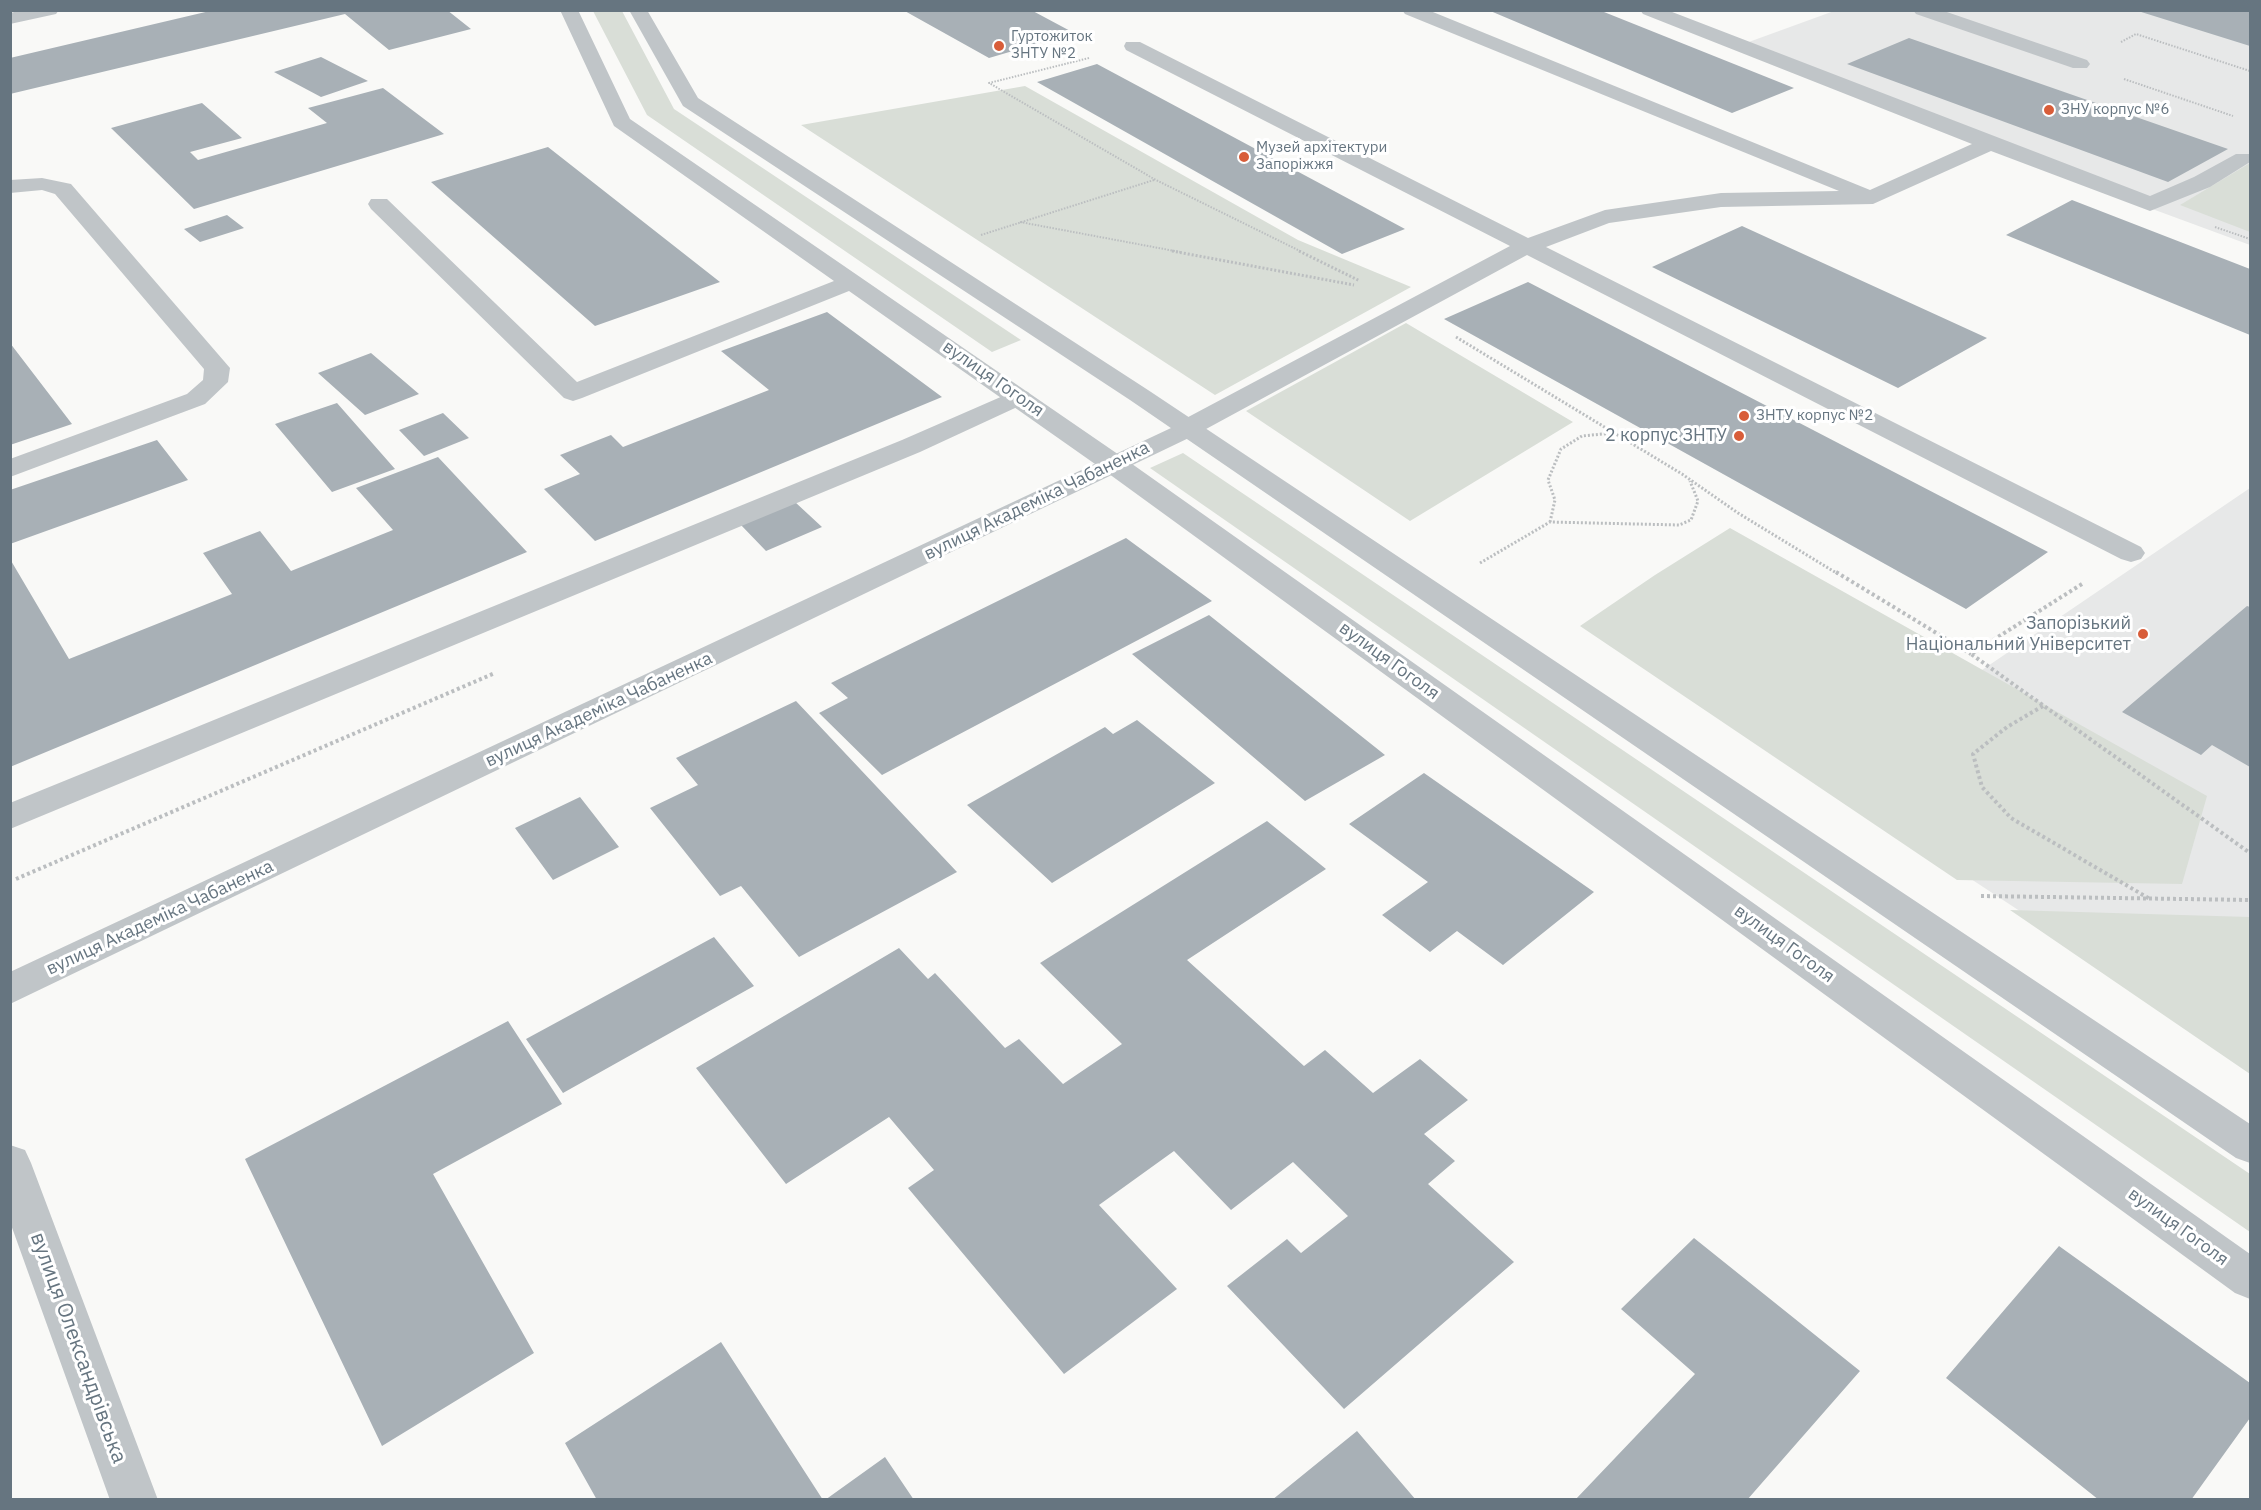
<!DOCTYPE html>
<html>
<head>
<meta charset="utf-8">
<style>
	body { margin:0 }
	#map { position:relative; width:2261px; height:1510px; overflow:hidden; background:#f9f9f7; font-family:"IBM Plex Sans",sans-serif }
	canvas { display:block }
	.frame { position:absolute; inset:0; border:12px solid #667580; pointer-events:none }
</style>
</head>
<body>
<div id="map">
<canvas width="2261" height="1510"></canvas>
<div class="frame"></div>
</div>
<script>
const g = document.querySelector('canvas').getContext('2d');
g.lineJoin = 'round';
function fill(path, color) {
  g.fillStyle = color;
  g.fill(path, 'evenodd');
}
function shape(rows) {
  const path = new Path2D();
  for (const r of rows) {
    path.moveTo(r[0], r[1]);
    for (let i = 2; i < r.length; i += 2) path.lineTo(r[i], r[i + 1]);
  }
  return path;
}
function stroke(path, color, width, dash) {
  g.strokeStyle = color;
  g.lineWidth = width;
  g.lineCap = dash ? 'butt' : 'round';
  g.setLineDash(dash || []);
  g.stroke(path);
}
function drawText(font, color, halo, rows, align = 'center') {
  g.font = font + ' "IBM Plex Sans",sans-serif';
  g.lineWidth = 6;
  g.setLineDash([]);
  g.textBaseline = 'middle';
  g.strokeStyle = halo;
  g.fillStyle = color;
  for (const [text, x, y, turn = 0] of rows) {
    g.save();
    g.translate(x, y);
    g.rotate((+turn || 0) * Math.PI / 180);
    g.textAlign = isNaN(turn) ? turn : align;
    if (halo) g.strokeText(text, 0, 0);
    g.fillText(text, 0, 0);
    g.restore();
  }
}
const built = shape([
	[1834,11,2250,11,2250,245,2052,172,1735,47],
	[2250,488,2250,1062,1820,780]
]);
const green = shape([
	[593,11,622,11,674,109,1021,340,992,352,647,115],
	[1025,86,1298,240,1411,287,1215,395,801,125],
	[2250,163,2250,232,2180,205],
	[1406,323,1573,422,1410,521,1246,411],
	[1183,453,2250,1174,2250,1232,1150,468],
	[1730,528,2207,796,2182,884,1957,880,1580,626,1655,575],
	[2010,910,2250,917,2250,1074]
]);
const building = shape([
	[214,10,447,10,471,29,389,50,345,14,10,94,10,58],
	[903,10,1031,10,1074,33,989,58],
	[1488,10,1599,10,1794,88,1732,113],
	[2139,10,2250,10,2250,46,2138,11],
	[1909,38,2228,149,2168,182,1847,64],
	[321,57,368,81,321,97,274,72],
	[1097,64,1405,229,1342,254,1037,82],
	[383,88,444,134,194,209,111,128,202,103,242,138,190,152,198,160,327,123,308,108],
	[548,147,720,282,595,326,431,182],
	[2072,200,2250,269,2250,335,2006,235],
	[227,215,244,228,200,242,184,229],
	[1742,226,1987,338,1898,388,1652,267],
	[1528,282,2048,552,1966,609,1444,319],
	[827,312,942,397,595,541,544,489,580,474,560,455,611,435,623,447,769,390,721,351],
	[10,343,72,424,10,445],
	[371,353,419,394,365,415,318,373],
	[337,403,395,469,332,492,275,424],
	[443,413,469,438,424,456,399,430],
	[157,440,188,480,10,544,10,490],
	[438,457,527,552,10,767,10,559,69,659,232,594,203,553,260,531,291,571,393,530,356,488],
	[795,502,822,527,766,551,740,524],
	[1126,538,1212,601,882,775,819,713,848,698,831,683],
	[2247,606,2250,607,2250,767,2212,745,2201,755,2122,712],
	[1209,615,1385,755,1305,801,1132,654],
	[796,701,957,872,799,957,741,886,720,896,650,808,698,785,676,758],
	[1137,720,1215,783,1052,883,967,805,1105,727,1113,734],
	[1424,773,1594,892,1503,965,1457,931,1430,952,1382,915,1428,882,1349,824],
	[580,797,619,847,553,880,515,828],
	[1267,821,1326,869,1187,960,1304,1066,1325,1050,1373,1093,1420,1059,1468,1100,1424,1134,1455,1161,1428,1184,1514,1262,1344,1409,1227,1286,1287,1239,1301,1253,1348,1216,1293,1162,1231,1210,1174,1151,1099,1205,1177,1289,1064,1374,908,1188,934,1170,889,1117,786,1184,696,1068,899,948,928,979,935,973,1005,1048,1019,1039,1063,1084,1122,1044,1040,963],
	[714,937,754,986,563,1093,526,1039],
	[508,1021,562,1104,433,1174,534,1353,382,1446,245,1159],
	[1694,1238,1860,1371,1747,1500,1575,1500,1695,1374,1621,1309],
	[2059,1246,2250,1383,2250,1418,2191,1500,2099,1500,1946,1378],
	[721,1342,823,1500,597,1500,565,1443],
	[1357,1431,1416,1500,1272,1500],
	[885,1457,914,1500,825,1500]
]);
const pathFar2 = shape([
	[2121,42,2136,34,2250,71],
	[1089,58,989,83,1154,179,1302,252],
	[2124,79,2233,116],
	[1020,222,1180,252],
	[2215,227,2250,239],
	[981,235,1154,180]
]);
const pathFar1 = shape([
	[1172,251,1354,285],
	[1299,251,1360,281],
	[1456,337,1682,474,1738,513,1838,574],
	[1550,522,1555,500,1548,480,1561,449,1582,436,1613,433],
	[1480,563,1550,522,1679,525,1691,520,1698,501,1690,481]
]);
const path = shape([
	[1836,572,1971,654],
	[2082,584,1971,654,2250,853],
	[2043,706,2007,727,1973,754,1982,787,2011,818,2150,899],
	[16,879,495,673],
	[1981,896,2250,900]
]);
const service = shape([
	[1402,10,1428,10,1870,190,1972,144,1643,14,1640,10,1667,10,2150,196,2194,177,2236,154,2250,154,2250,162,2210,187,2150,211,1991,151,1873,204,1721,207,1609,223,1546,247,2141,547,2145,553,2141,559,2131,562,2121,559,1527,255,1195,435,1186,437,1177,435,1173,429,1177,423,1510,246,1126,50,1124,46,1126,42,1140,42,1528,238,1605,210,1721,193,1839,191,1405,14,1402,10],
	[42,178,71,184,230,368,228,382,205,404,10,477,10,459,187,394,203,380,204,369,55,194,42,190,10,193,10,180,42,178]
]);
const minor = shape([
	[23,10,59,10,56,14,10,24,10,13,23,10],
	[1913,10,1941,10,2087,60,2090,64,2087,68,2073,68,1916,14,1913,10],
	[1019,389,1028,392,1032,397,1028,402,920,452,10,829,10,803,902,440,1019,389],
	[1186,421,1195,423,1199,429,1195,435,10,1004,10,972,1186,421],
	[10,1145,25,1150,31,1163,158,1500,110,1500,10,1222,10,1145]
]);
const tertiary = shape([
	[560,10,578,10,630,119,1125,459,2250,1254,2250,1299,2235,1293,1105,471,849,291,582,398,573,401,564,398,371,209,368,204,371,199,387,199,577,382,834,281,614,126,560,10],
	[629,10,647,10,698,98,1148,390,2250,1124,2250,1163,2236,1158,1130,400,683,106,629,10]
]);
const markers = [
	[999,46,6,"#d85d39"],
	[2049,110,6,"#d85d39"],
	[1244,157,6,"#d85d39"],
	[1744,416,6,"#d85d39"],
	[1739,436,6,"#d85d39"],
	[2143,634,6,"#d85d39"]
];
const farPoinames = [
	["Гуртожиток",1011,37],
	["ЗНТУ №2",1011,54],
	["ЗНУ корпус №6",2061,110],
	["Музей архітектури",1256,148],
	["Запоріжжя",1256,165],
	["ЗНТУ корпус №2",1756,416]
];
const streetNames = [
	["вулиця Гоголя",993,379,35],
	["вулиця Академіка Чабаненка",1037,501,-26],
	["вулиця Гоголя",1389,661,36],
	["вулиця Академіка Чабаненка",599,710,-25],
	["вулиця Академіка Чабаненка",160,918,-25],
	["вулиця Гоголя",1784,944,36],
	["вулиця Гоголя",2178,1227,36]
];
const poiNames = [
	["2 корпус ЗНТУ",1727,436],
	["Запорізький",2131,624],
	["Національний Університет",2131,645]
];
const nearStreetnames = [
	["вулиця Олександрівська",78,1348,70]
];
fill(built, '#e7e8e8');
fill(green, '#d9ded7');
fill(building, '#a8b0b6');
stroke(pathFar2, '#bbbec0', 2, [1.5, 1.5]);
stroke(pathFar1, '#bbbec0', 3, [2, 2]);
stroke(path, '#bbbec0', 4, [3, 3]);
fill(service, '#c0c5c8');
fill(minor, '#c0c5c8');
fill(tertiary, '#c0c5c8');
for (const [x, y, r, color] of markers) {
  const dot = new Path2D();
  dot.arc(x, y, r, 0, 2 * Math.PI);
  g.fillStyle = color;
  g.fill(dot);
  stroke(dot, '#fff', 2);
}
drawText('15px', '#667580', '#fff', farPoinames, 'left');
drawText('18px', '#667580', '#fff', streetNames);
drawText('18px', '#667580', '#fff', poiNames, 'right');
drawText('21px', '#667580', '#fff', nearStreetnames);
</script>
</body>
</html>
